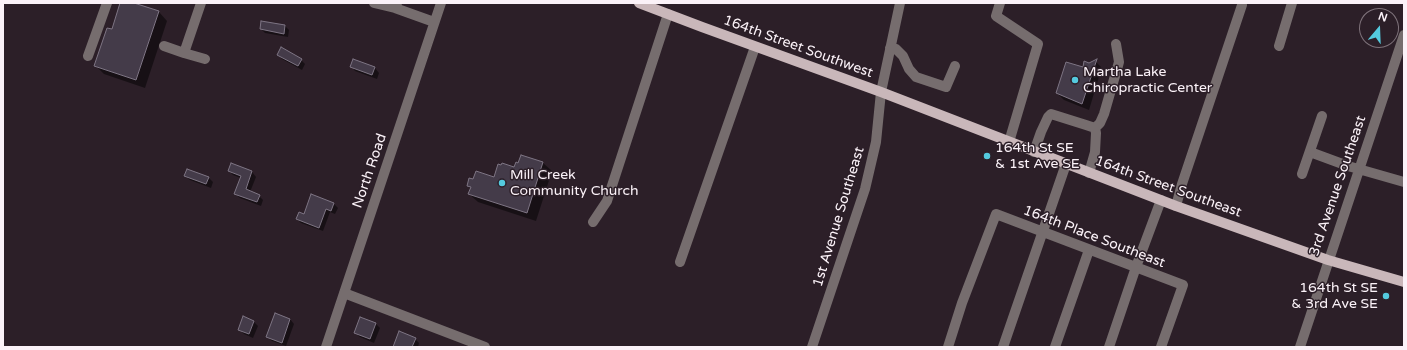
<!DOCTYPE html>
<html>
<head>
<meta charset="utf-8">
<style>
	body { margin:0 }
	#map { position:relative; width:1407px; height:350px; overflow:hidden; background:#2c1f28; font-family:"Varela Round",sans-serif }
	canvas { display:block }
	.frame { position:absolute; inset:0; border:4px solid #fbf2f8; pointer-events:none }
	.north { position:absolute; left:1359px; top:8px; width:40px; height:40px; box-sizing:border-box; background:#2c1f28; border:1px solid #7f737b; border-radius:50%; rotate:19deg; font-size:11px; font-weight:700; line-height:16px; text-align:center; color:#fbf2f8 }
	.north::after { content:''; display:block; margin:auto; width:14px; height:18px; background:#54cade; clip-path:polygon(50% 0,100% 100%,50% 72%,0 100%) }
</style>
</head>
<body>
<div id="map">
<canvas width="1407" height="350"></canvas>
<div class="frame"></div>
<div class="north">N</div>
</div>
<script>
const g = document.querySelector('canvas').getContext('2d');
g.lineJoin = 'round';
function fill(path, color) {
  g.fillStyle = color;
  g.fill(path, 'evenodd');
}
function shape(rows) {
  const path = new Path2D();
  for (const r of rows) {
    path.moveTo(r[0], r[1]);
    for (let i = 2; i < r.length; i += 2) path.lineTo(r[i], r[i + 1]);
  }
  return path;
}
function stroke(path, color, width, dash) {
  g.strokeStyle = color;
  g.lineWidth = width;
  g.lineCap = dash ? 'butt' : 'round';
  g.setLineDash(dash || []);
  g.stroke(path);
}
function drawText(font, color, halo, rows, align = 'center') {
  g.font = font + ' "Varela Round",sans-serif';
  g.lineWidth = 3;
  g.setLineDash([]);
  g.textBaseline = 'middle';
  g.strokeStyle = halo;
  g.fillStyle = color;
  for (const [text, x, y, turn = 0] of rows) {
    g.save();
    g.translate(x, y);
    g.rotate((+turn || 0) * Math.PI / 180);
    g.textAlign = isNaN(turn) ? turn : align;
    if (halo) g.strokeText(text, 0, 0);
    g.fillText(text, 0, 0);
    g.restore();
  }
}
const shadow = shape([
	[122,3,131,3,159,12,167,21,145,88,104,74,95,65,112,31],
	[285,26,289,30,288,37,265,33,261,29],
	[278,54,301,60,305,64,302,70,282,59],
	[353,60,375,68,379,73,377,79,355,71,351,66],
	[1095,61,1101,67,1101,70,1089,110,1064,100,1057,93,1083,68],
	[521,156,543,163,552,171,536,221,478,202,469,194,471,189,468,185,495,178,515,168,519,164],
	[231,165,252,172,256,177,250,192,259,196,263,200,261,206,240,198,235,194,241,178,233,175,229,171],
	[185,176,208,177,213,182,211,188,190,180],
	[334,204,338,208,335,214,330,212,323,231,301,223,297,219],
	[244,318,254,322,258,326,253,338,244,334,239,329],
	[361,318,376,324,380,328,374,343,360,337,355,333],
	[290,319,294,324,286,346,272,341,267,337],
	[415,339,419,343,418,347,394,347]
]);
const building = shape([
	[120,3,134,3,159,11,136,80,94,66,107,28,112,29,120,3],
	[261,21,285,25,284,34,260,29,261,21],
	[281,47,302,59,298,66,277,55,281,47],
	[353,59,375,67,372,75,350,67,353,59],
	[1097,59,1082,104,1056,93,1066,62,1083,67,1084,61,1089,63,1097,59],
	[521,155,543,162,527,213,468,194,471,187,467,186,469,178,473,179,476,171,494,177,498,164,501,165,502,163,514,167,516,162,518,163,521,155],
	[231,163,252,171,246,189,260,195,257,202,234,194,241,176,228,171,231,163],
	[187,169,209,177,206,184,184,176,187,169],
	[311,194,334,203,331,211,326,209,319,228,296,219,299,212,304,214,311,194],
	[275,313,290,319,282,343,266,337,275,313],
	[243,316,254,321,249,334,238,330,243,316],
	[360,317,376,323,370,339,354,333,360,317],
	[399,331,416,338,412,347,393,347,399,331]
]);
const minor = shape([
	[201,3,184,53,205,59],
	[374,3,395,8],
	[397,3,395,8,434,22],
	[1000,3,996,16,1038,44,1009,142],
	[164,46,184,53],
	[1279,46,1292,3],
	[890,48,896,49,903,56,909,69,916,77,946,87,955,66],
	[88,56,107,3],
	[1095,128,1100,123,1104,114,1119,62,1116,44],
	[1034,152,1041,132,1048,117,1051,114,1086,125,1095,128,1096,133,1095,152,1089,173],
	[1310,152,1348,166,1404,182],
	[1302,174,1322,116],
	[1176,206,1182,184,1242,5],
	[593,222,607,201,668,14],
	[680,262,755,47],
	[344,293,485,347],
	[326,347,441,3],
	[812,347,865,189,876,142,881,92,900,3],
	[948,347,962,303,996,214,1183,285,1161,347],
	[1003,347,1066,164],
	[1055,347,1089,250],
	[1109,347,1136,267,1161,200],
	[1300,347,1404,35]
]);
const major = shape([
	[639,3,702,27,881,92,1176,206,1328,260,1404,282]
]);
const markers = [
	[1075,80,4,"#54cade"],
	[987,156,4,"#54cade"],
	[502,183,4,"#54cade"],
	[1386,296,4,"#54cade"]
];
const streetNames = [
	["164th Street Southwest",798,47,20],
	["North Road",370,171,-71],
	["3rd Avenue Southeast",1338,186,-71],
	["164th Street Southeast",1168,187,20],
	["1st Avenue Southeast",839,217,-73],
	["164th Place Southeast",1094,237,21]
];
const poiNames = [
	["Martha Lake",1083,72],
	["Chiropractic Center",1083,88],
	["164th St SE",995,148],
	["& 1st Ave SE",995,164],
	["Mill Creek",510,175],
	["Community Church",510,191],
	["164th St SE",1378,288,"right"],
	["& 3rd Ave SE",1378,304,"right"]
];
fill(shadow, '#0007');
fill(building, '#443b49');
stroke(building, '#7e7584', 1);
stroke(minor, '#766d6e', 10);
stroke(major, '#c9b7ba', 10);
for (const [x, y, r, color] of markers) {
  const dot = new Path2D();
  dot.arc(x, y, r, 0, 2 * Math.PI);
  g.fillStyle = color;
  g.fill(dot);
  stroke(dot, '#2c1f28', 1.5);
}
drawText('14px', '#fbf2f8', '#2c1f28', streetNames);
drawText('14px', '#fbf2f8', '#2c1f28', poiNames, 'left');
</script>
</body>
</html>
